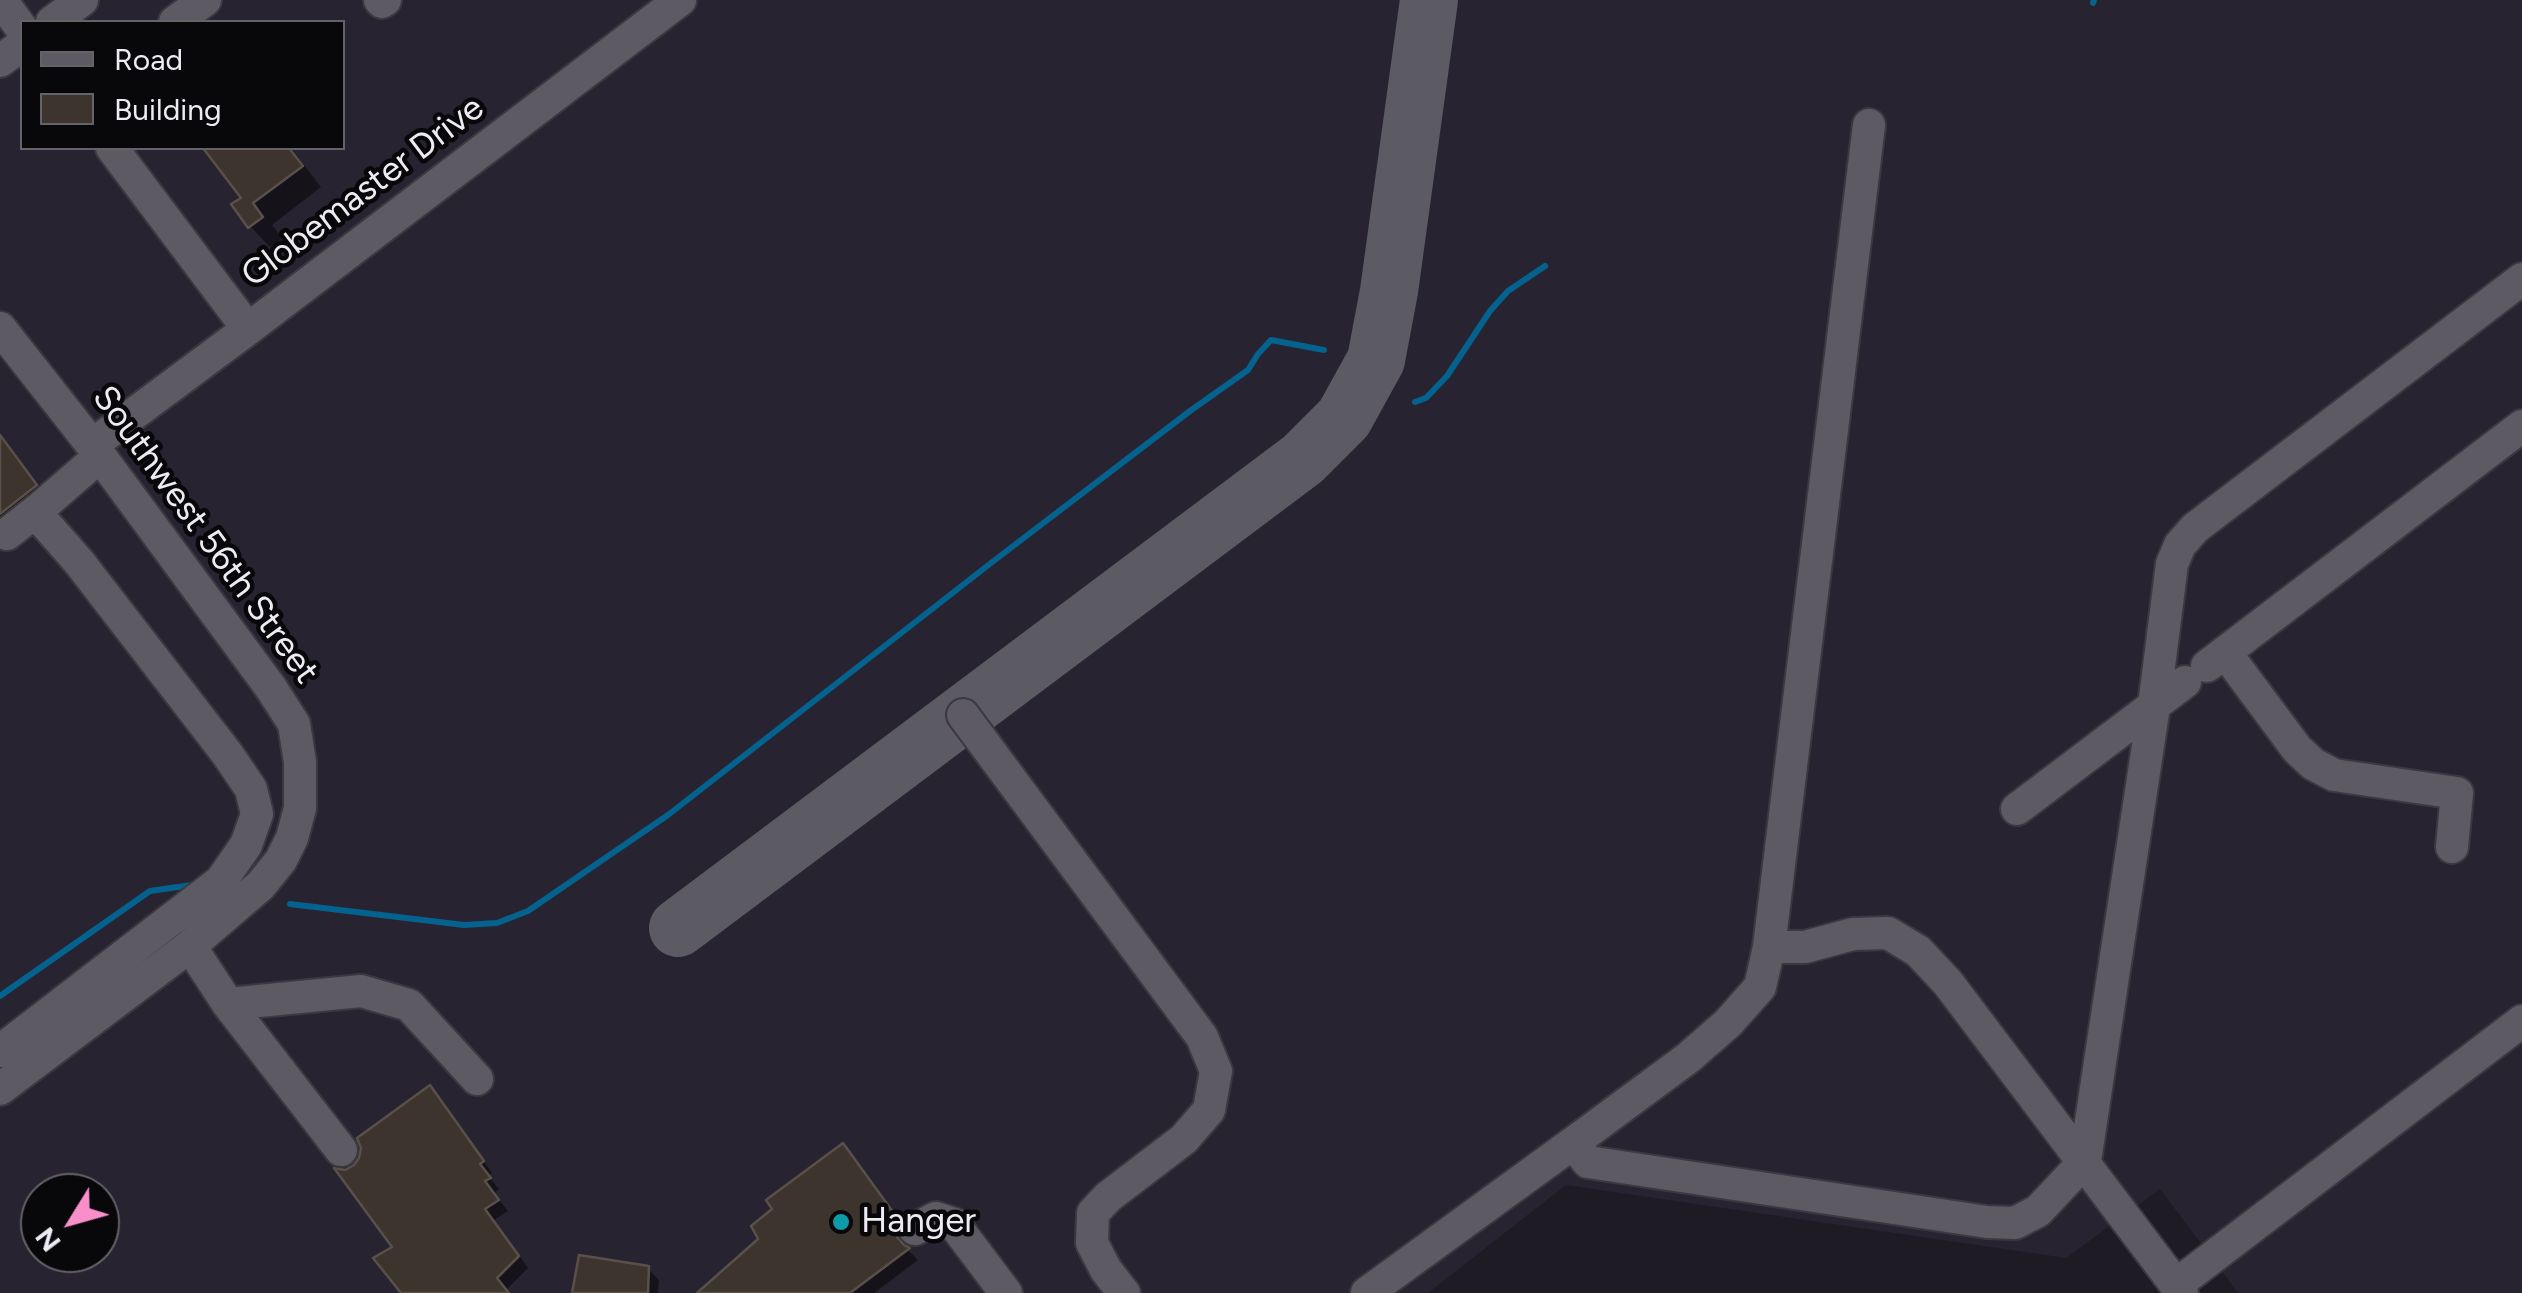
<!DOCTYPE html>
<html>
<head>
<meta charset="utf-8">
<style>
	body { margin:0 }
	#map { position:relative; width:2522px; height:1293px; overflow:hidden; background:#1e1b24; font-family:Figtree,sans-serif }
	canvas { display:block }
	.legend { position:absolute; left:20px; top:20px; width:325px; height:130px; box-sizing:border-box; background:#08070a; border:2px solid #646367; margin:0; padding:12px 18px; list-style:none; font-size:30px; color:#eeecf2 }
	.legend li { display:flex; align-items:center; gap:20px; height:50px }
	.legend b { width:50px; border:2px solid #646367 }
	.north { position:absolute; left:20px; top:1173px; width:100px; height:100px; box-sizing:border-box; background:#08070a; border:2px solid #646367; border-radius:50%; rotate:233deg; font-size:28px; font-weight:700; line-height:40px; text-align:center; color:#eeecf2 }
	.north::after { content:''; display:block; margin:auto; width:35px; height:45px; background:#f98fca; clip-path:polygon(50% 0,100% 100%,50% 72%,0 100%) }
</style>
</head>
<body>
<div id="map">
<canvas width="2522" height="1293"></canvas>
<ul class="legend">
<li><b style="height:12px;background:#5d5a64"></b>Road</li>
<li><b style="height:28px;background:#3d342e"></b>Building</li>
</ul>
<div class="north">N</div>
</div>
<script>
const g = document.querySelector('canvas').getContext('2d');
g.lineJoin = 'round';
function fill(path, color) {
  g.fillStyle = color;
  g.fill(path, 'evenodd');
}
function shape(rows) {
  const path = new Path2D();
  for (const r of rows) {
    path.moveTo(r[0], r[1]);
    for (let i = 2; i < r.length; i += 2) path.lineTo(r[i], r[i + 1]);
  }
  return path;
}
function stroke(path, color, width, dash) {
  g.strokeStyle = color;
  g.lineWidth = width;
  g.lineCap = dash ? 'butt' : 'round';
  g.setLineDash(dash || []);
  g.stroke(path);
}
function drawText(font, color, halo, rows, align = 'center') {
  g.font = font + ' Figtree,sans-serif';
  g.lineWidth = 9;
  g.setLineDash([]);
  g.textBaseline = 'middle';
  g.strokeStyle = halo;
  g.fillStyle = color;
  for (const [text, x, y, turn = 0] of rows) {
    g.save();
    g.translate(x, y);
    g.rotate((+turn || 0) * Math.PI / 180);
    g.textAlign = isNaN(turn) ? turn : align;
    if (halo) g.strokeText(text, 0, 0);
    g.fillText(text, 0, 0);
    g.restore();
  }
}
const built = shape([
	[0,0,2522,0,2522,1293,2238,1293,2160,1189,2066,1258,1566,1185,1428,1293,0,1293],
	[22,22,342,22,342,148,22,148],
	[40,1193,100,1193,100,1253,40,1253]
]);
const shadow = shape([
	[206,148,291,148,321,187,272,225,282,238,270,247,250,226,234,204,244,198],
	[0,435,45,496,0,533],
	[430,1088,440,1099,492,1173,488,1176,499,1189,494,1193,508,1211,494,1220,528,1268,506,1290,508,1293,404,1293,396,1248,345,1172,356,1167],
	[853,1157,907,1231,905,1239,907,1249,918,1260,874,1293,717,1293],
	[648,1269,659,1280,658,1293,575,1293]
]);
const stream = shape([
	[2093,3,2094,0],
	[1415,402,1426,398,1447,376,1490,311,1508,291,1545,266],
	[290,904,464,925,497,923,528,911,668,815,991,563,1190,411,1248,370,1258,354,1271,340,1324,350],
	[0,996,150,891,192,885]
]);
const taxiway = shape([
	[678,928,1303,459,1344,418,1376,360,1389,291,1429,0]
]);
const building = shape([
	[203,148,289,148,303,166,253,203,263,217,248,228,231,204,241,198,203,148],
	[0,435,37,485,0,514,0,435],
	[430,1085,484,1161,480,1164,491,1178,485,1181,499,1200,485,1209,519,1256,497,1278,509,1293,401,1293,373,1258,392,1247,334,1168,345,1170,354,1165,359,1158,361,1148,357,1138,430,1085],
	[843,1143,898,1219,895,1227,897,1237,904,1245,910,1248,850,1293,697,1293,758,1239,751,1226,772,1209,766,1200,843,1143],
	[579,1255,649,1266,648,1293,572,1293,579,1255]
]);
const minor = shape([
	[1,0,22,29],
	[380,0,382,2,385,0],
	[52,22,82,0],
	[175,22,205,0],
	[0,61,22,45],
	[112,148,248,329],
	[0,328,92,445,271,688,294,724,300,762,300,808,292,838,281,860,261,885,190,946,0,1089],
	[92,445,248,329,680,0],
	[7,534,40,508,100,456],
	[2225,652,2297,749,2313,764,2334,775,2457,793,2452,847],
	[2207,666,2522,426],
	[963,715,1202,1037,1216,1071,1209,1110,1184,1139,1108,1197,1093,1213,1092,1243,1106,1270,1124,1293],
	[2017,809,2185,682],
	[190,946,228,1004,341,1150],
	[1769,947,1869,125],
	[228,1004,361,991,409,1005,477,1079],
	[0,1051,221,881,246,845,257,814,251,789,228,755,79,562,35,512],
	[1573,1143,1688,1058,1728,1023,1760,987,1769,947,1805,947,1853,934,1888,933,1918,951,1948,983,2182,1293],
	[915,1229,936,1218,954,1224,1006,1293],
	[2176,1285,2522,1021],
	[1367,1293,1573,1143,1588,1162,1987,1222,2015,1223,2038,1211,2085,1161,2154,706,2172,564,2180,545,2195,528,2522,279]
]);
const markers = [
	[841,1222,10,"#0f9aa8"]
];
const streetNames = [
	["Globemaster Drive",363,192,-37],
	["Southwest 56th Street",205,535,54]
];
const poiNames = [
	["Hanger",861,1222]
];
fill(built, '#282331');
fill(shadow, '#0007');
stroke(stream, '#04628f', 6);
stroke(taxiway, '#5c5a62', 58);
fill(building, '#3d342e');
stroke(building, '#59504a', 2.5);
stroke(minor, '#3b393f', 36);
stroke(minor, '#5d5a64', 32);
for (const [x, y, r, color] of markers) {
  const dot = new Path2D();
  dot.arc(x, y, r, 0, 2 * Math.PI);
  g.fillStyle = color;
  g.fill(dot);
  stroke(dot, '#08070a', 4);
}
drawText('35px', '#eeecf2', '#08070a', streetNames);
drawText('35px', '#eeecf2', '#08070a', poiNames, 'left');
</script>
</body>
</html>
